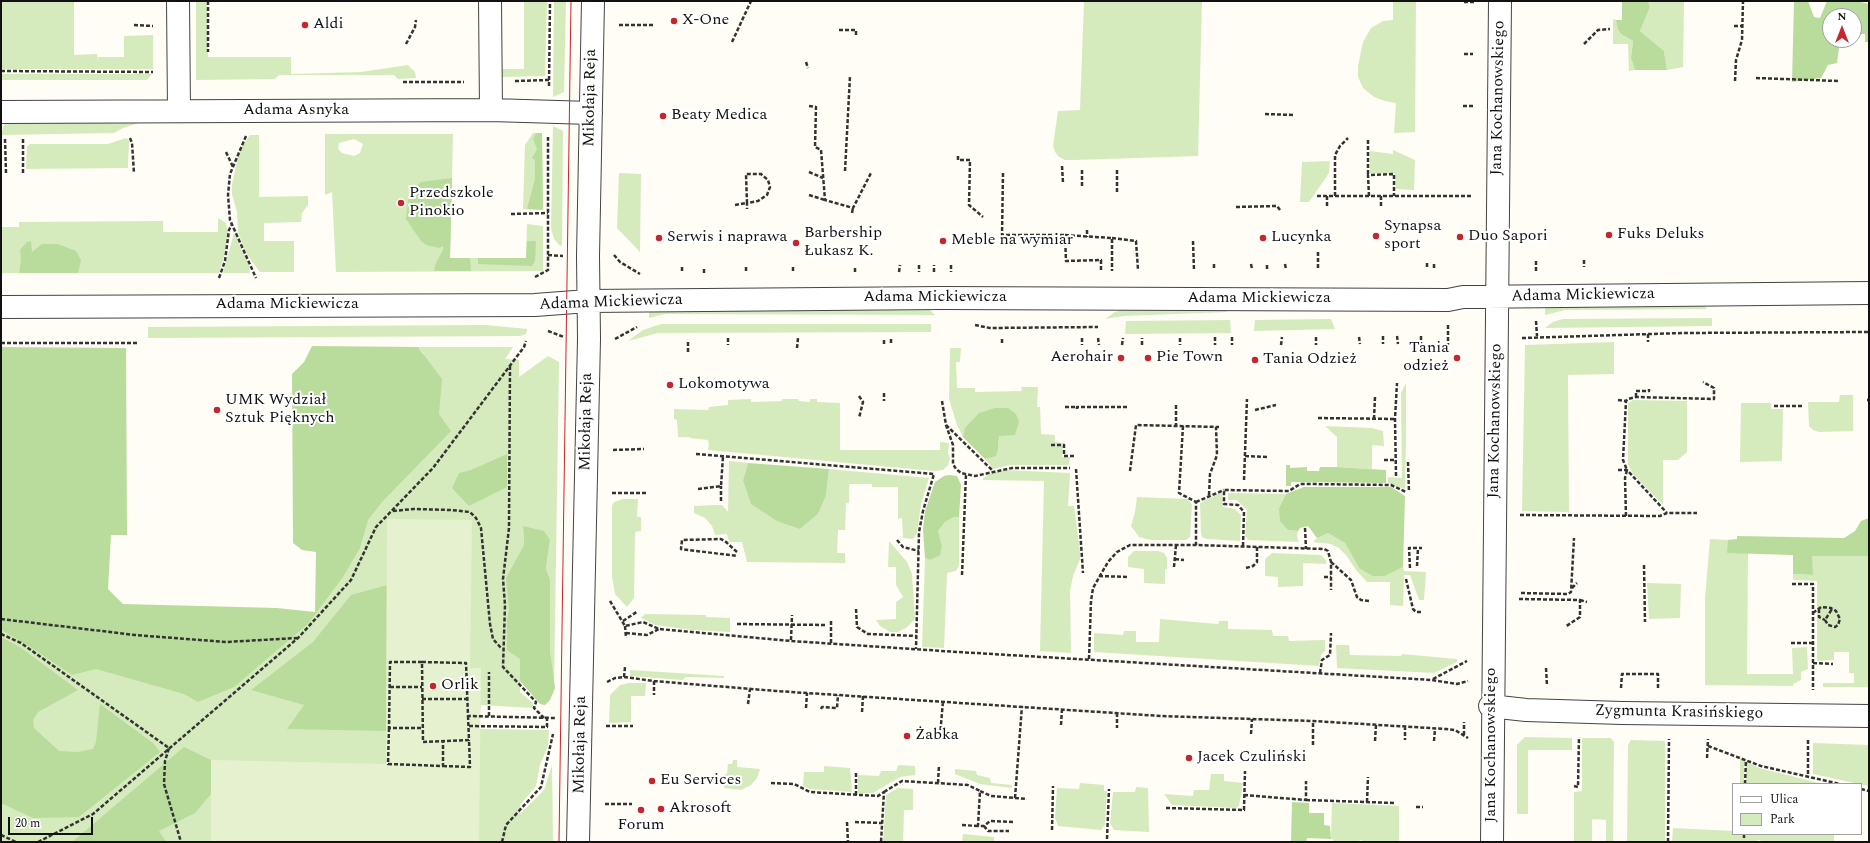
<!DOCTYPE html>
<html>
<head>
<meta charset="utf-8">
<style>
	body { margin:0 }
	#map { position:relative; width:1870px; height:843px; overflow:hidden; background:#fffdf5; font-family:Spectral,serif }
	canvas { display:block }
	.frame { position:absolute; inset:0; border:2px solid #111; pointer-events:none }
	.legend { position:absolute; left:1732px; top:783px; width:130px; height:52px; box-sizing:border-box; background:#fff; border:1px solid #a0a0a0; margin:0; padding:5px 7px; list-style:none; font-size:12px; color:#111 }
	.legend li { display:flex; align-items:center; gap:8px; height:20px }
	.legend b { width:20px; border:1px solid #a0a0a0 }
	.north { position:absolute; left:1822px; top:8px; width:40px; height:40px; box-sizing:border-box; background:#fff; border:1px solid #a0a0a0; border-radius:50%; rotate:0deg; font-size:11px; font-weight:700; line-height:16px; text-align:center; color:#111 }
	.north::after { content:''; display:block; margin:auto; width:14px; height:18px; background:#c4262e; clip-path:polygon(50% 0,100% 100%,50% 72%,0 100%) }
	.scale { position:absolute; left:8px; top:817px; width:85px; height:18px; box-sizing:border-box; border:2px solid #111; border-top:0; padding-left:5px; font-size:12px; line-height:14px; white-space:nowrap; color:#111; -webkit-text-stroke:3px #fff; paint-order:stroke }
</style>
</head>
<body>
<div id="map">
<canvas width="1870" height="843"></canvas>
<div class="frame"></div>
<ul class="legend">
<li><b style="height:5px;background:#fff"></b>Ulica</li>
<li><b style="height:11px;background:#d5ebbd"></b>Park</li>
</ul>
<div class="north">N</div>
<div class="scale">20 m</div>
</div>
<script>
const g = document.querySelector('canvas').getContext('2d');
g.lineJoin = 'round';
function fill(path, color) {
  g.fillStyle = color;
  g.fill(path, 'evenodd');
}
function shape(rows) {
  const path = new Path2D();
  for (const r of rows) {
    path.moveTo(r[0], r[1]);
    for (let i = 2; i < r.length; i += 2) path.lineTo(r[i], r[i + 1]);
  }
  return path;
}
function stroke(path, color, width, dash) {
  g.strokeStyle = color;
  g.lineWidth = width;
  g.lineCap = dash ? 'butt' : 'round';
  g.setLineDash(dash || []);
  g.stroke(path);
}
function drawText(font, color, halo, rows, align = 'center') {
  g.font = font + ' Spectral,serif';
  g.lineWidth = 4;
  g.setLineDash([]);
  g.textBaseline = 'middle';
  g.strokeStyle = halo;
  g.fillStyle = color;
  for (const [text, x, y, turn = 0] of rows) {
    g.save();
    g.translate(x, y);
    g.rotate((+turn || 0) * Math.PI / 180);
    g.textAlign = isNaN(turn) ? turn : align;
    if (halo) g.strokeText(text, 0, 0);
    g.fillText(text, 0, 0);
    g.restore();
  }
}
const green = shape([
	[1,1,74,1,74,55,97,54,98,61,98,57,124,57,124,36,153,35,153,69,3,69,1,67],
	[196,1,207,1,208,57,291,57,291,74,361,72,408,65,415,72,416,78,398,79,394,75,279,75,275,79,196,80],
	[524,1,547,1,545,76,502,77,502,69,524,69],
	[554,1,566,1,564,92,553,97],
	[1084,1,1202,1,1198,156,1074,160,1065,160,1059,157,1055,152,1053,146,1058,111,1080,110],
	[1393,1,1416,1,1415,132,1394,133,1396,103,1385,101,1374,97,1363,88,1358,77,1358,66,1363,42,1371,28,1383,21,1393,20],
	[1648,1,1684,1,1683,67,1667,70,1664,51,1640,31,1650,7],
	[1613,19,1616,20,1621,34,1633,41,1631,58,1635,70,1629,71,1628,44,1613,44],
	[1,74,152,74,147,80,1,80],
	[7,123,139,123,123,128,114,133,1,135,4,125],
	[553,126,563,131,562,245,560,246,554,239,551,228],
	[533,133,542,133,543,210,523,209,525,145],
	[325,134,453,134,450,258,526,258,527,224,543,226,543,271,336,272,332,192,325,195],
	[354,139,363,144,360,153,354,156,342,153,338,149,339,143],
	[250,135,259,135,259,197,308,196,308,205,302,213,301,222,264,223,264,241,294,241,294,272,260,272,246,253,238,232,237,212,232,194,232,185,238,157,243,145],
	[126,138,129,140,128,168,26,169,27,147,30,144,108,144],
	[1393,150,1415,160,1414,190,1396,189,1395,173,1370,173,1370,151,1393,154],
	[1330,161,1329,173,1309,202,1300,202,1302,162],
	[619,173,641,174,640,252,617,228],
	[218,218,226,223,228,231,225,254,219,273,1,273,1,227,19,227,19,222,163,221,163,232,218,232],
	[234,233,249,265,250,273,223,273],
	[1705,306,1707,309,1565,310,1545,315,1545,308],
	[929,309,935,315,665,314,649,318,649,310],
	[1127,309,1221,309,1228,312,1124,316,1105,319,1115,312],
	[1712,318,1712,326,1545,328,1553,322,1563,319],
	[1331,319,1335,329,1254,331,1255,320],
	[1230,320,1231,333,1125,334,1126,321],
	[661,324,931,324,931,332,658,333,628,341,643,330],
	[486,325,527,329,526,334,520,336,148,338,148,327],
	[1614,342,1614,374,1568,375,1569,512,1522,511,1525,345],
	[418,347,513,347,505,359,519,360,519,377,548,356,559,362,554,689,550,650,550,579,546,569,550,540,523,526,524,545,520,553,520,692,533,703,533,708,481,705,480,716,480,729,549,730,548,746,540,765,536,786,520,805,520,814,544,790,552,765,553,842,1,842,1,610,316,612,317,349,424,354],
	[950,348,961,348,960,362,956,362,957,388,975,388,975,392,1022,391,1021,387,1038,387,1037,407,1040,407,1041,434,1055,435,1055,442,1063,443,1062,457,1070,457,1069,465,1010,465,993,469,985,459,996,455,998,450,999,436,1008,408,966,428,963,437,957,425,949,399],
	[1406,383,1406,441,1405,489,1388,483,1388,477,1402,478,1401,393],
	[1840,395,1853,395,1853,431,1819,432,1813,430,1809,426,1808,402,1839,402],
	[751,399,751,402,782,401,782,399,798,399,799,401,810,402,810,399,817,399,817,402,840,403,840,450,940,450,940,442,949,443,948,453,950,458,948,465,943,470,934,471,708,450,709,444,708,440,690,438,690,437,678,437,677,420,674,419,674,409,708,410,709,407,728,405,728,400],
	[1633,400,1687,401,1687,452,1678,460,1663,460,1663,505,1633,474,1628,464,1628,403],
	[1741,403,1771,403,1771,409,1783,409,1782,461,1740,462],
	[1325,426,1372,428,1383,431,1384,446,1372,445,1372,469,1337,467,1337,437],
	[729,461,748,463,743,480,800,529,818,514,826,496,829,469,929,478,921,504,917,533,913,539,903,538,902,518,898,519,898,487,872,487,872,484,849,484,849,503,846,503,845,530,838,530,837,553,845,553,845,563,747,562,742,542,729,542,727,534,715,535,712,526,705,518,694,513,694,506,716,505,722,505,728,512],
	[1004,470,1070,473,1068,506,1074,506,1080,551,1080,559,1073,576,1070,591,1071,653,1040,651,1044,481,983,480,983,478,990,474],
	[1222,492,1223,507,1235,509,1241,515,1240,541,1207,539,1202,537,1201,533,1200,503],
	[1228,493,1286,494,1279,508,1288,530,1298,531,1297,536,1299,542,1248,540,1245,536,1247,510,1237,500,1228,500],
	[1137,497,1188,499,1192,505,1190,537,1186,540,1151,540,1139,537,1131,526,1135,512],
	[623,499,638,499,637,517,641,517,641,531,635,532,634,598,627,607,615,594,612,577,612,506,614,502],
	[954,517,959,517,959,565,956,571,947,573,944,648,922,647,925,558,930,560,942,546,938,531,945,522],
	[1328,533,1345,543,1359,568,1385,576,1403,567,1404,571,1426,572,1424,600,1419,600,1410,575,1404,575,1403,606,1390,605,1390,582,1367,582,1356,570,1346,555,1339,548,1331,544,1313,542,1317,538],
	[1710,539,1728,540,1728,553,1748,553,1747,674,1793,674,1792,648,1807,647,1808,669,1801,672,1801,680,1793,684,1793,686,1705,685,1705,598],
	[889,541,907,562,912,574,915,619,906,628,898,632,890,632,880,626,876,620,896,619,896,602,903,597,896,585,896,567,888,567],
	[1134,551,1158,551,1164,553,1167,558,1167,569,1165,569,1165,584,1144,583,1144,569,1128,567,1128,557],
	[1272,553,1321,555,1326,560,1326,564,1303,563,1303,586,1278,587,1278,577,1265,576,1265,559],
	[1811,556,1869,556,1869,687,1823,687,1823,683,1854,683,1854,673,1849,673,1849,652,1834,652,1834,660,1817,661,1817,581,1793,580,1793,574,1812,575],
	[1647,583,1681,584,1680,618,1649,619],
	[645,614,706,615,706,617,730,618,730,632,692,630,655,625,641,618],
	[1160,619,1217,624,1219,623,1219,621,1228,621,1228,629,1272,630,1273,636,1288,636,1289,641,1325,640,1325,651,1321,655,1319,666,1094,652,1094,633,1123,635,1124,631,1136,631,1136,642,1159,642],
	[1336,645,1349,645,1350,655,1401,656,1402,654,1457,659,1457,662,1434,673,1337,668],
	[630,670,724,676,724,678,686,677,682,680,630,676],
	[629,683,646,683,645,696,631,696,631,722,609,723,610,695,620,685],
	[1525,737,1572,738,1572,750,1528,750,1528,814,1517,814,1517,745],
	[1582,738,1611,738,1614,742,1613,842,1606,842,1606,820,1592,819,1592,842,1574,842,1574,792,1582,791],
	[1631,740,1665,741,1665,842,1627,842,1628,745],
	[1813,743,1869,745,1868,786,1813,774],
	[1740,758,1759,768,1823,784,1746,784,1746,767,1744,766,1744,784,1740,784],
	[733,760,737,760,737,767,760,769,757,778,751,785,741,790,724,788,725,774,727,774,728,764,732,764],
	[898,765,915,766,915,775,900,777,873,793,858,793,858,775,879,776,881,771,896,771],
	[824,766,850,768,852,792,810,789,803,786,804,772,824,772],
	[955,769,976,771,977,775,990,778,991,783,1012,785,1012,788,980,784,955,774],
	[1211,774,1224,774,1224,781,1243,783,1239,806,1236,808,1172,805,1164,794,1193,796,1194,790,1209,790],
	[1080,783,1104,785,1104,791,1107,791,1105,824,1101,830,1058,826,1055,818,1057,788,1079,789],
	[1136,787,1148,788,1149,832,1114,830,1110,823,1113,792,1135,792],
	[898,788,913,789,913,810,904,810,903,842,883,842,886,795],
	[1332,803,1399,806,1399,842,1366,842,1360,840,1358,842,1333,842,1333,839,1331,839],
	[1673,828,1733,831,1733,834,1834,834,1834,842,1762,842,1760,840,1752,842,1672,842],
	[963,834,994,837,994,842,962,842]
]);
const forest = shape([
	[1622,1,1648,1,1650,7,1640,31,1664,51,1667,70,1635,70,1631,58,1633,41,1621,34,1618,29,1616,20,1622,20],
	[1794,1,1808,1,1814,17,1820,18,1827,1,1856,1,1869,4,1869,42,1865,42,1865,34,1854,34,1854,16,1830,16,1830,40,1840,40,1837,63,1828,65,1821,78,1792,82],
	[536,133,542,133,543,210,527,209,535,179,535,160,532,158,537,149,533,139],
	[452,178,450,258,470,258,471,271,434,271,435,265,443,250,443,246,439,248,426,245,421,241,406,219,408,200,416,186,421,182],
	[31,241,32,252,42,244,58,244,76,251,81,260,78,273,19,273,21,260,20,250,27,242],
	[527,241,536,241,535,261,532,266,478,264,478,258,526,258],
	[312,346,418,347,442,379,439,414,451,431,382,502,368,520,360,548,343,577,308,624,234,687,198,702,184,694,96,669,72,675,29,646,1,630,1,347,126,348,127,535,111,535,108,589,123,604,277,608,315,612,316,552,302,550,293,543,292,374,304,362],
	[995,408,1008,408,1016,414,1019,422,1015,435,999,436,998,450,996,456,985,459,963,437,965,428,979,413],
	[507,454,507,487,469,506,452,488,459,473,471,470],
	[748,463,829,469,826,496,818,514,800,529,777,521,751,504,743,480],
	[1286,465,1290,465,1290,468,1307,467,1307,471,1319,471,1320,467,1337,467,1386,470,1386,483,1291,482,1291,486,1286,486],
	[949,475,957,476,961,485,959,517,954,517,945,522,938,531,942,546,940,555,930,560,925,558,923,530,925,511,935,482,944,476],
	[1304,487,1391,487,1405,496,1403,567,1385,576,1373,576,1359,568,1345,543,1328,533,1317,538,1308,526,1300,528,1298,531,1288,530,1280,521,1279,508,1286,494],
	[1869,518,1869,556,1812,556,1813,575,1793,574,1793,555,1727,553,1728,540,1737,539,1737,536,1844,538,1855,531,1861,521],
	[523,526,544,531,550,540,546,569,550,579,550,650,555,688,550,700,545,705,540,704,520,681,520,659,507,650,507,620,509,610,506,578,524,545],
	[387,585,386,731,287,729,304,705,251,690,313,642,351,595],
	[1,637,20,647,78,690,38,712,33,720,34,728,59,751,78,752,93,749,96,742,100,704,153,743,160,752,79,817,33,818,1,803],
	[184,747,211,760,211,794,195,813,159,831,166,842,72,842],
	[1292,802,1309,803,1309,813,1324,813,1324,825,1330,826,1331,839,1307,838,1306,842,1291,842]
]);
const pitch = shape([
	[387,519,472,520,470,668,481,668,479,842,211,842,211,760,386,764]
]);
const path = shape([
	[208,1,208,52],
	[1464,2,1475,2],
	[134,25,153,26],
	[619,25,654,25],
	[1734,26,1742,26],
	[839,30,856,30,856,35],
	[732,42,751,1],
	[406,44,415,27,416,20],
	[1584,44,1598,30,1610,29],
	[1464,54,1473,54],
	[806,62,808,68],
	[1,71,153,72],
	[1756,78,1838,81],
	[515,81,549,80],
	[1735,81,1736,60,1742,40,1743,1],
	[403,82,464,82],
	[549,86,550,1],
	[809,106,816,107,815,147,821,150,825,200,853,208,871,173],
	[1463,106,1473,106],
	[1265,114,1293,115],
	[246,136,230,174,228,195,230,220,256,278],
	[130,138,132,143,134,173],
	[5,139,6,173],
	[23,139,23,173],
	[1368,140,1368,175],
	[226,152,233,167],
	[958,156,958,160,970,160,969,205,983,217],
	[1062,166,1063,183],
	[1082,170,1082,188],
	[1117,170,1117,192],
	[845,171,850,76],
	[809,172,823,178],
	[1003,173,1002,235,1065,235,1066,261,1101,260,1101,271],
	[809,195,825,200],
	[1317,196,1473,196],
	[1327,196,1327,207],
	[1335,196,1335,155,1340,146,1348,138],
	[1369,196,1368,175,1394,174,1394,196],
	[1381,196,1381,207],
	[735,205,747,203,746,174,761,174,768,180,770,187,767,195,758,201,747,203,747,209],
	[1236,207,1277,206,1280,210],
	[852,213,853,208],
	[511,214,548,213],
	[1087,230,1087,237],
	[1065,235,1112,238,1112,271],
	[1112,238,1136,241,1138,270],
	[1193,241,1194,270],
	[1318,252,1318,269],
	[548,255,563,256],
	[614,255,620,262,640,274],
	[1584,260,1584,267],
	[1536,261,1536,271],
	[1427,263,1427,268],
	[1214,264,1214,270],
	[1251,264,1252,269],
	[1285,264,1286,269],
	[919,265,919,272],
	[951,265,951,272],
	[682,267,682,273],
	[746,267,746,273],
	[793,267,793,273],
	[1434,268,1434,263],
	[1267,269,1267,264],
	[855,272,855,266],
	[899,272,900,265],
	[934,272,934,265],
	[704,273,704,268],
	[535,277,548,270,548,137],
	[219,278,225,261,229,230,232,224],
	[1536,321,1537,336],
	[975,325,990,328,1098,327],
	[1448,325,1448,345],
	[548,331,564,337],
	[1648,334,1648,342],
	[1383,336,1383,344],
	[1397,336,1398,344],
	[1421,336,1421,345],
	[1215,337,1215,345],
	[1232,337,1232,345],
	[1316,337,1316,345],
	[1359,337,1360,344],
	[728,338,728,345],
	[1082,338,1082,345],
	[1098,338,1099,345],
	[1180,338,1180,345],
	[1522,338,1683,333,1869,332],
	[615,339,637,327],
	[891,339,891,344],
	[1,343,137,343],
	[1002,343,1002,339],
	[884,344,884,339],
	[1122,345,1123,338],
	[1142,345,1142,338],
	[1281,345,1282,337],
	[797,348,798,338],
	[688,352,688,340],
	[510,366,509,528,503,579,505,605,503,667,536,702,534,708,544,718],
	[884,393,884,401],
	[859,396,863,402,859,418],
	[1636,397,1636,391,1649,391,1649,389],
	[1618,400,1626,401],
	[1867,400,1869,400],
	[942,401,946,425,953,445,953,464,956,469,961,473,975,476,1012,468,1070,468],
	[1176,405,1176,426],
	[1774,406,1802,406],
	[1065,407,1077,407],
	[1077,409,1077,407,1128,407],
	[1255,410,1276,405],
	[1318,418,1395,419],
	[1374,419,1375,397],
	[946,425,993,471],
	[1183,426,1179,493,1196,502,1196,545],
	[1051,445,1064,445,1064,456,1076,456],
	[613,450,644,449],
	[696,454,934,474,923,511,919,532,916,649],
	[1245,456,1267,457],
	[1384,460,1396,460],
	[1408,462,1409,492],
	[1076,469,1083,573],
	[1618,470,1627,470,1667,513],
	[1130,471,1136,425,1219,427],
	[1396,476,1395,419,1397,383],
	[1244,480,1247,399],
	[698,489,721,486,723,456],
	[612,493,647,493],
	[1209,495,1210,474,1217,455,1216,427],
	[721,501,721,486],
	[1196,502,1224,490],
	[393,511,414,509,451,510,470,512,476,518,481,528,490,624,493,639,502,649],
	[1520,515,1660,516,1667,513,1697,513],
	[1626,516,1625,478,1627,470,1623,460,1626,401,1628,399,1636,397,1714,399,1714,388,1703,382],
	[1305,528,1306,549],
	[897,540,903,547,919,551],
	[1243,546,1244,512,1238,505,1224,504,1224,490,1289,491,1300,484,1308,484,1391,485,1406,492],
	[737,552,726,542,721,539,682,540,681,549,737,556],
	[1175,559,1184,560],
	[1331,562,1351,580,1357,597,1361,600,1369,601],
	[1644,565,1645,622],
	[1417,566,1418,548],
	[1174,567,1176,545],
	[1246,568,1253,566,1257,562,1257,547],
	[1410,568,1409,548,1422,548],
	[962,575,966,474],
	[1099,576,1128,577],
	[1324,577,1331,577],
	[1406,579,1413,609,1416,612,1421,612],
	[1792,584,1813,584,1813,690],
	[1572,588,1577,583],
	[1521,593,1568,594,1571,592,1574,538],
	[1519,599,1580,600,1580,617,1565,627],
	[1580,600,1587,602],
	[610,601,625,626,643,622,659,629,791,641,958,652,1432,680,1457,684,1468,681],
	[856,609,857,627,868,634,917,636],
	[1819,609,1819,617,1825,620],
	[1813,613,1821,607,1831,608,1832,609,1833,609,1836,611,1840,619,1838,625,1835,627,1828,625,1825,620,1832,609],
	[1,619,135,635,226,642,297,638],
	[623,621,638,611],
	[737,624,827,625],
	[625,626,626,638],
	[626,633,647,635,659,629],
	[1,634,21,643,169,748,165,761,164,784,181,842],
	[791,640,792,615],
	[831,643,831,619],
	[1791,643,1812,643],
	[1089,659,1091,601,1093,588,1108,562,1117,552,1130,545,1196,545,1324,549,1328,551,1331,562,1331,590],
	[422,662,390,662,389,728,422,728],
	[1813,663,1833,664],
	[1546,668,1547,686],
	[1320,673,1322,660,1330,655,1331,633],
	[624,677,654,681,776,691,1161,716,1313,721,1446,729,1455,730,1468,738],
	[1433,679,1467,661],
	[654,681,654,695],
	[607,682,615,678,624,677,625,667],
	[390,687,422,687],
	[1621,688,1622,674,1658,674,1658,688],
	[422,699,467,699],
	[748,704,750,689],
	[806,708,807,693],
	[821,709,822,707,837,708,838,695],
	[862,712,863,696],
	[1117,713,1117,728],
	[468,716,469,740,423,742,422,662,466,663,468,716,555,718],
	[489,716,489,672],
	[1061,725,1062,709],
	[469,726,547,727,547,718],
	[606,726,633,726],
	[1405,726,1405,740],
	[389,728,388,764,443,766,443,742],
	[1251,734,1252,719],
	[1464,735,1464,722],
	[940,736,943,701],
	[1808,740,1808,777],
	[1375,741,1376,725],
	[1434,741,1435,729],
	[1313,745,1313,721],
	[1708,746,1761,766,1840,784],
	[1707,758,1708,739],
	[443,766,470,767,469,740],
	[856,773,856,795],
	[771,783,794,784,810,792,878,796,884,792,881,842],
	[938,783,939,765],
	[1745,784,1746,760],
	[1574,786,1578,787,1579,737],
	[1861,789,1869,791],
	[884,792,902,781,968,785,980,791],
	[1244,795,1306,800,1306,781],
	[1015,798,1022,706],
	[1306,800,1395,803],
	[1367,802,1368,777],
	[605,804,632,804],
	[1416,807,1423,807],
	[1166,808,1244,810,1245,771],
	[847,822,848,842],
	[855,822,882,823],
	[1013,822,990,821,984,826,978,826,980,791,991,796,1027,799],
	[962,825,978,826],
	[984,826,988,831,1009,831],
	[1052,830,1053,786],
	[1,835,16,842],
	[1744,838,1744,834],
	[1107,839,1109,789],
	[38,842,93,814,298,638,351,580,376,527,433,468,524,347,526,341],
	[502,842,506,825,541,787,553,734],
	[1668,842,1669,739]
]);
const minor = shape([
	[178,1,179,111],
	[490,1,491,110],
	[1,112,491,110,591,113],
	[1,307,535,305,588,301,941,298,1448,300,1463,297,1869,293],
	[1490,706,1526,710,1622,713,1869,716],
	[578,842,589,339,588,256,593,1],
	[1492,842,1500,1]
]);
const tram = shape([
	[559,842,571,1]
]);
const markers = [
	[674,21,4,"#c4262e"],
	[305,25,4,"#c4262e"],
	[663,116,4,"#c4262e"],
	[401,203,4,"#c4262e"],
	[1609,235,4,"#c4262e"],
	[1376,236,4,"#c4262e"],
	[1460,237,4,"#c4262e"],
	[659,238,4,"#c4262e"],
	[1263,238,4,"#c4262e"],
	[943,241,4,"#c4262e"],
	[796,243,4,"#c4262e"],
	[1121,358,4,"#c4262e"],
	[1148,358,4,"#c4262e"],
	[1457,358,4,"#c4262e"],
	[1255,360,4,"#c4262e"],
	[670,385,4,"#c4262e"],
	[217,410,4,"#c4262e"],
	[433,686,4,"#c4262e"],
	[907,736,4,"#c4262e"],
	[1189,758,4,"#c4262e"],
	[652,781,4,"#c4262e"],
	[661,809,4,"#c4262e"],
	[641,810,4,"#c4262e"]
];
const poiNames = [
	["X-One",682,21],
	["Aldi",313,25],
	["Beaty Medica",671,116],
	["Przedszkole",409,194],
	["Pinokio",409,212],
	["Synapsa",1384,227],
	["sport",1384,245],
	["Barbership",804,234],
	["Łukasz K.",804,252],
	["Fuks Deluks",1617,235],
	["Duo Sapori",1468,237],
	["Serwis i naprawa",667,238],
	["Lucynka",1271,238],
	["Meble na wymiar",951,241],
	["Tania",1449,349,"right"],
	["odzież",1449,367,"right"],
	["Aerohair",1113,358,"right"],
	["Pie Town",1156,358],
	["Tania Odzież",1263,360],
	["Lokomotywa",678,385],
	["UMK Wydział",225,401],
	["Sztuk Pięknych",225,419],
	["Orlik",441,686],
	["Żabka",915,736],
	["Jacek Czuliński",1197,758],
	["Eu Services",660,781],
	["Akrosoft",669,809],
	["Forum",641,826,"center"]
];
const streetNames = [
	["Mikołaja Reja",591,98,-89],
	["Jana Kochanowskiego",1499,98,-89],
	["Adama Asnyka",296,111],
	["Adama Mickiewicza",1583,296,-1],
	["Adama Mickiewicza",935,298],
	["Adama Mickiewicza",1259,299],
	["Adama Mickiewicza",611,303,-2],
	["Adama Mickiewicza",287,305],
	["Jana Kochanowskiego",1496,421,-89],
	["Mikołaja Reja",587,422,-89],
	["Zygmunta Krasińskiego",1679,713,1],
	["Mikołaja Reja",581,745,-89],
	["Jana Kochanowskiego",1492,745,-90]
];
fill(green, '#d5ebbd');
fill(forest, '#b9dc9c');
fill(pitch, '#e6f2cf');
stroke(minor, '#444', 24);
stroke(path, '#333', 2.5, [4, 2]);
stroke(minor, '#fff', 22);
stroke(tram, '#c4262e', 1);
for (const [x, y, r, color] of markers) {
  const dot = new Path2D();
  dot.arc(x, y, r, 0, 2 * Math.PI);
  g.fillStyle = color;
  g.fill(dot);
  stroke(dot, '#fff', 1.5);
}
drawText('16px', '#111', '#fff', poiNames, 'left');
drawText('16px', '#111', '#fff', streetNames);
</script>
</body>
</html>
